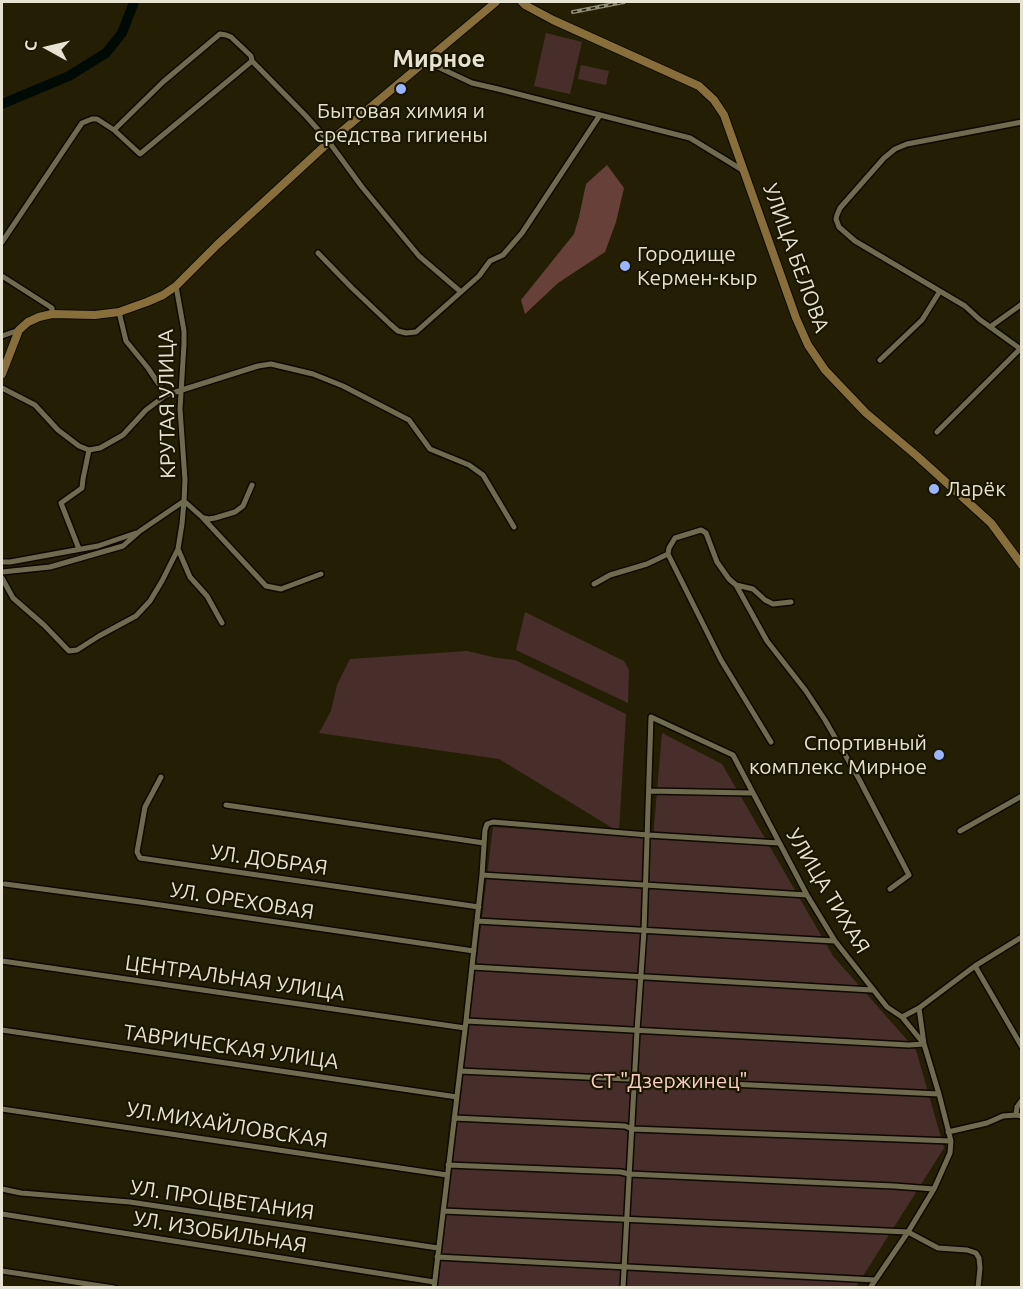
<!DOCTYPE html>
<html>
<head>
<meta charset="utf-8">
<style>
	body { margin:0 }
	#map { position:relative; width:1023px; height:1289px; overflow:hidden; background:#241f04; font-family:Ubuntu,sans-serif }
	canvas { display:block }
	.frame { position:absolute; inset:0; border:3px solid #e6e3d3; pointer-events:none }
	.north { position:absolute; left:18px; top:18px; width:60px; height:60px; -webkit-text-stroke:4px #1b1600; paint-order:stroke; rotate:278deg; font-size:16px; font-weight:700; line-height:24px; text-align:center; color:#e6e3d3 }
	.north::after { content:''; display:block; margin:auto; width:21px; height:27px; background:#e6e3d3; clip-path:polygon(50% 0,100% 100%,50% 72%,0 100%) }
</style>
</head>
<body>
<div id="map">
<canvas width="1023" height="1289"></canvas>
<div class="frame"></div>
<div class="north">С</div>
</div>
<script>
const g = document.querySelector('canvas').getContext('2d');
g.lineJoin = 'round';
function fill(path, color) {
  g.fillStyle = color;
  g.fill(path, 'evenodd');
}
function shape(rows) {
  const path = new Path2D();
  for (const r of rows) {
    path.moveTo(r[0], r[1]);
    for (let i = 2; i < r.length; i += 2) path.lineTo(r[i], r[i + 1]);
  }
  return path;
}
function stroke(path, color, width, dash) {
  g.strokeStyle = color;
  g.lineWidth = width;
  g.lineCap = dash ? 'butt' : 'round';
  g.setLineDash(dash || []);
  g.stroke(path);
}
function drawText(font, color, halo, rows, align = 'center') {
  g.font = font + ' Ubuntu,sans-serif';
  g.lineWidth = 4.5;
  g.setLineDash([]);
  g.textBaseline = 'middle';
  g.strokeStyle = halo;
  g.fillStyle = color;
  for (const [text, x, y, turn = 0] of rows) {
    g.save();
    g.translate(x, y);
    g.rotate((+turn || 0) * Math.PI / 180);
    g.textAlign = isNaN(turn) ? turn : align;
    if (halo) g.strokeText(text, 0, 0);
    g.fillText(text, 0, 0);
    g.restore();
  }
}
const green = shape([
	[546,33,582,42,570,94,534,86],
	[581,65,609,71,606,85,578,79],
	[525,612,624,661,629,670,628,703,516,650],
	[467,651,497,658,515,660,626,714,619,832,499,759,319,733,331,711,337,685,350,659],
	[662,733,722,764,833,956,916,1050,944,1148,856,1287,437,1288,493,827,653,838]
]);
const forest = shape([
	[607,165,624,188,616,222,605,252,558,283,525,314,521,300,574,234,579,217,586,184]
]);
const river = shape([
	[2,104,69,76,106,53,122,33,134,2]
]);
const street = shape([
	[425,61,472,83,498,89,690,138,744,171],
	[1022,122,907,144,895,149,884,158,840,208,837,215,836,219,839,227,855,241,965,306,979,319,1022,350],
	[114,130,163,82,220,34,226,35,231,37,251,56,252,61,306,116,329,142,362,187,419,256,461,292],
	[2,242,82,123,92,119,97,119,114,130,140,154,252,61],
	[318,253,352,288,390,324,398,331,406,333,416,332,479,276,490,261,503,255,522,233,600,115],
	[2,276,52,308,52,314],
	[119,312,126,341,148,368,166,395],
	[990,327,1022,304],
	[2,336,19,330],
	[880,360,922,320,940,291],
	[2,388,35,405,58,430,79,446,89,450],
	[937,432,1020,349],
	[184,501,202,517,266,586,281,589,321,574],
	[204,518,209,519,215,518,235,512,243,506,252,485],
	[79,549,61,503,82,488,83,479,89,450,100,448,123,435,146,410,166,395,258,366,271,364,313,374,343,386,409,420,430,449,469,465,483,475,514,527],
	[178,549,190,577,207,596,222,623],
	[668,554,721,660,771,742],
	[2,562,10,562,98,546,136,533],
	[2,572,50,567,123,546,140,531,184,501,185,480,180,409,184,344,184,331,176,286],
	[2,578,13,598,44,625,69,651,77,650,99,636,136,616,150,601,162,581,178,549,182,524,184,501],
	[594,584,610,575,647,564,668,554,669,548,675,538,701,530,706,533,717,562,729,579,736,585,753,589,765,600,773,604,791,602],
	[736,585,767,641,806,691,825,720,859,779,909,875,890,889],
	[161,777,145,807,137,852,140,858,479,907],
	[649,791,751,793],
	[226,805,484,843],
	[960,831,1022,796],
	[482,875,807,895],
	[5,884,140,902,474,951],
	[477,921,835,941],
	[2,961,465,1028],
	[975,966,1022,1047],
	[472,967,872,990],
	[466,1021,909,1045,924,1044,902,1017],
	[2,1030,457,1097],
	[460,1071,939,1094],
	[2,1109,447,1175],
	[1016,1115,1017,1107,1022,1100],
	[454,1118,625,1126,632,1129,951,1141],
	[948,1132,987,1123,1003,1116,1016,1115,1022,1116],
	[448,1165,621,1172,629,1174,894,1186,934,1189],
	[2,1189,21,1193,130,1202,438,1248],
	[443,1211,908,1232,938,1248,967,1250,976,1253,979,1258,980,1268,978,1288],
	[2,1214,434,1282],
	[437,1257,875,1280],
	[2,1271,114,1288],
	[434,1288,466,1021,482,875,485,830,487,824,493,822,648,835,779,843],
	[623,1288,637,1031,644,931,651,717,733,755,807,895,835,941,887,1007,902,1017,919,1008,975,966,1022,937],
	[870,1288,908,1232,934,1189,950,1153,951,1141,939,1094,924,1044,919,1008]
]);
const secondary = shape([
	[522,2,525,5,553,20,699,86,714,100,724,115,796,318,808,345,825,370,866,413,917,456,991,523,1022,565],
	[2,374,19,330,28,322,39,317,52,314,95,315,119,312,147,302,163,295,176,286,217,245,329,142,496,2]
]);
const rail = shape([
	[573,12,624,2]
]);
const markers = [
	[401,89,6,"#99b5fd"],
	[625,266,6,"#99b5fd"],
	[934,489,6,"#99b5fd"],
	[939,755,6,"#99b5fd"]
];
const poiNames = [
	["Бытовая химия и",401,111,"center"],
	["средства гигиены",401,135,"center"],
	["Городище",637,254],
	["Кермен-кыр",637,278],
	["Ларёк",946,489],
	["Спортивный",927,743,"right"],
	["комплекс Мирное",927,767,"right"]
];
const streetNames = [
	["УЛИЦА БЕЛОВА",796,258,70],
	["КРУТАЯ УЛИЦА",167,404,-91],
	["УЛ. ДОБРАЯ",269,860,8],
	["УЛИЦА ТИХАЯ",828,891,59],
	["УЛ. ОРЕХОВАЯ",242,901,9],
	["ЦЕНТРАЛЬНАЯ УЛИЦА",235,978,8],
	["ТАВРИЧЕСКАЯ УЛИЦА",231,1047,8],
	["УЛ.МИХАЙЛОВСКАЯ",227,1125,9],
	["УЛ. ПРОЦВЕТАНИЯ",222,1200,8],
	["УЛ. ИЗОБИЛЬНАЯ",220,1232,9]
];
const parkNames = [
	["СТ \"Дзержинец\"",669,1081]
];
const quarterNames = [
	["Мирное",439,59]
];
fill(green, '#482e2a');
fill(forest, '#674039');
stroke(river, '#000a04', 10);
stroke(street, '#0d0800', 8);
stroke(secondary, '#0d0800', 10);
stroke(street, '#706b4e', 5);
stroke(secondary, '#886e3b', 8);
stroke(rail, '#8f8c77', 4);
stroke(rail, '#1b1600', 1.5, [4.5]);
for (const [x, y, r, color] of markers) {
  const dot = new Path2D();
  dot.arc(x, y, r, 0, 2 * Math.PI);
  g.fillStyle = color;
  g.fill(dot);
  stroke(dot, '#1b1600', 2);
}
drawText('21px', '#e6e3d3', '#1b1600', poiNames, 'left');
drawText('21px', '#e6e3d3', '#1b1600', streetNames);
drawText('21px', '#facec5', '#1b1600', parkNames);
drawText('bold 24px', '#e6e3d3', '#1b1600', quarterNames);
</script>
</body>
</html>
